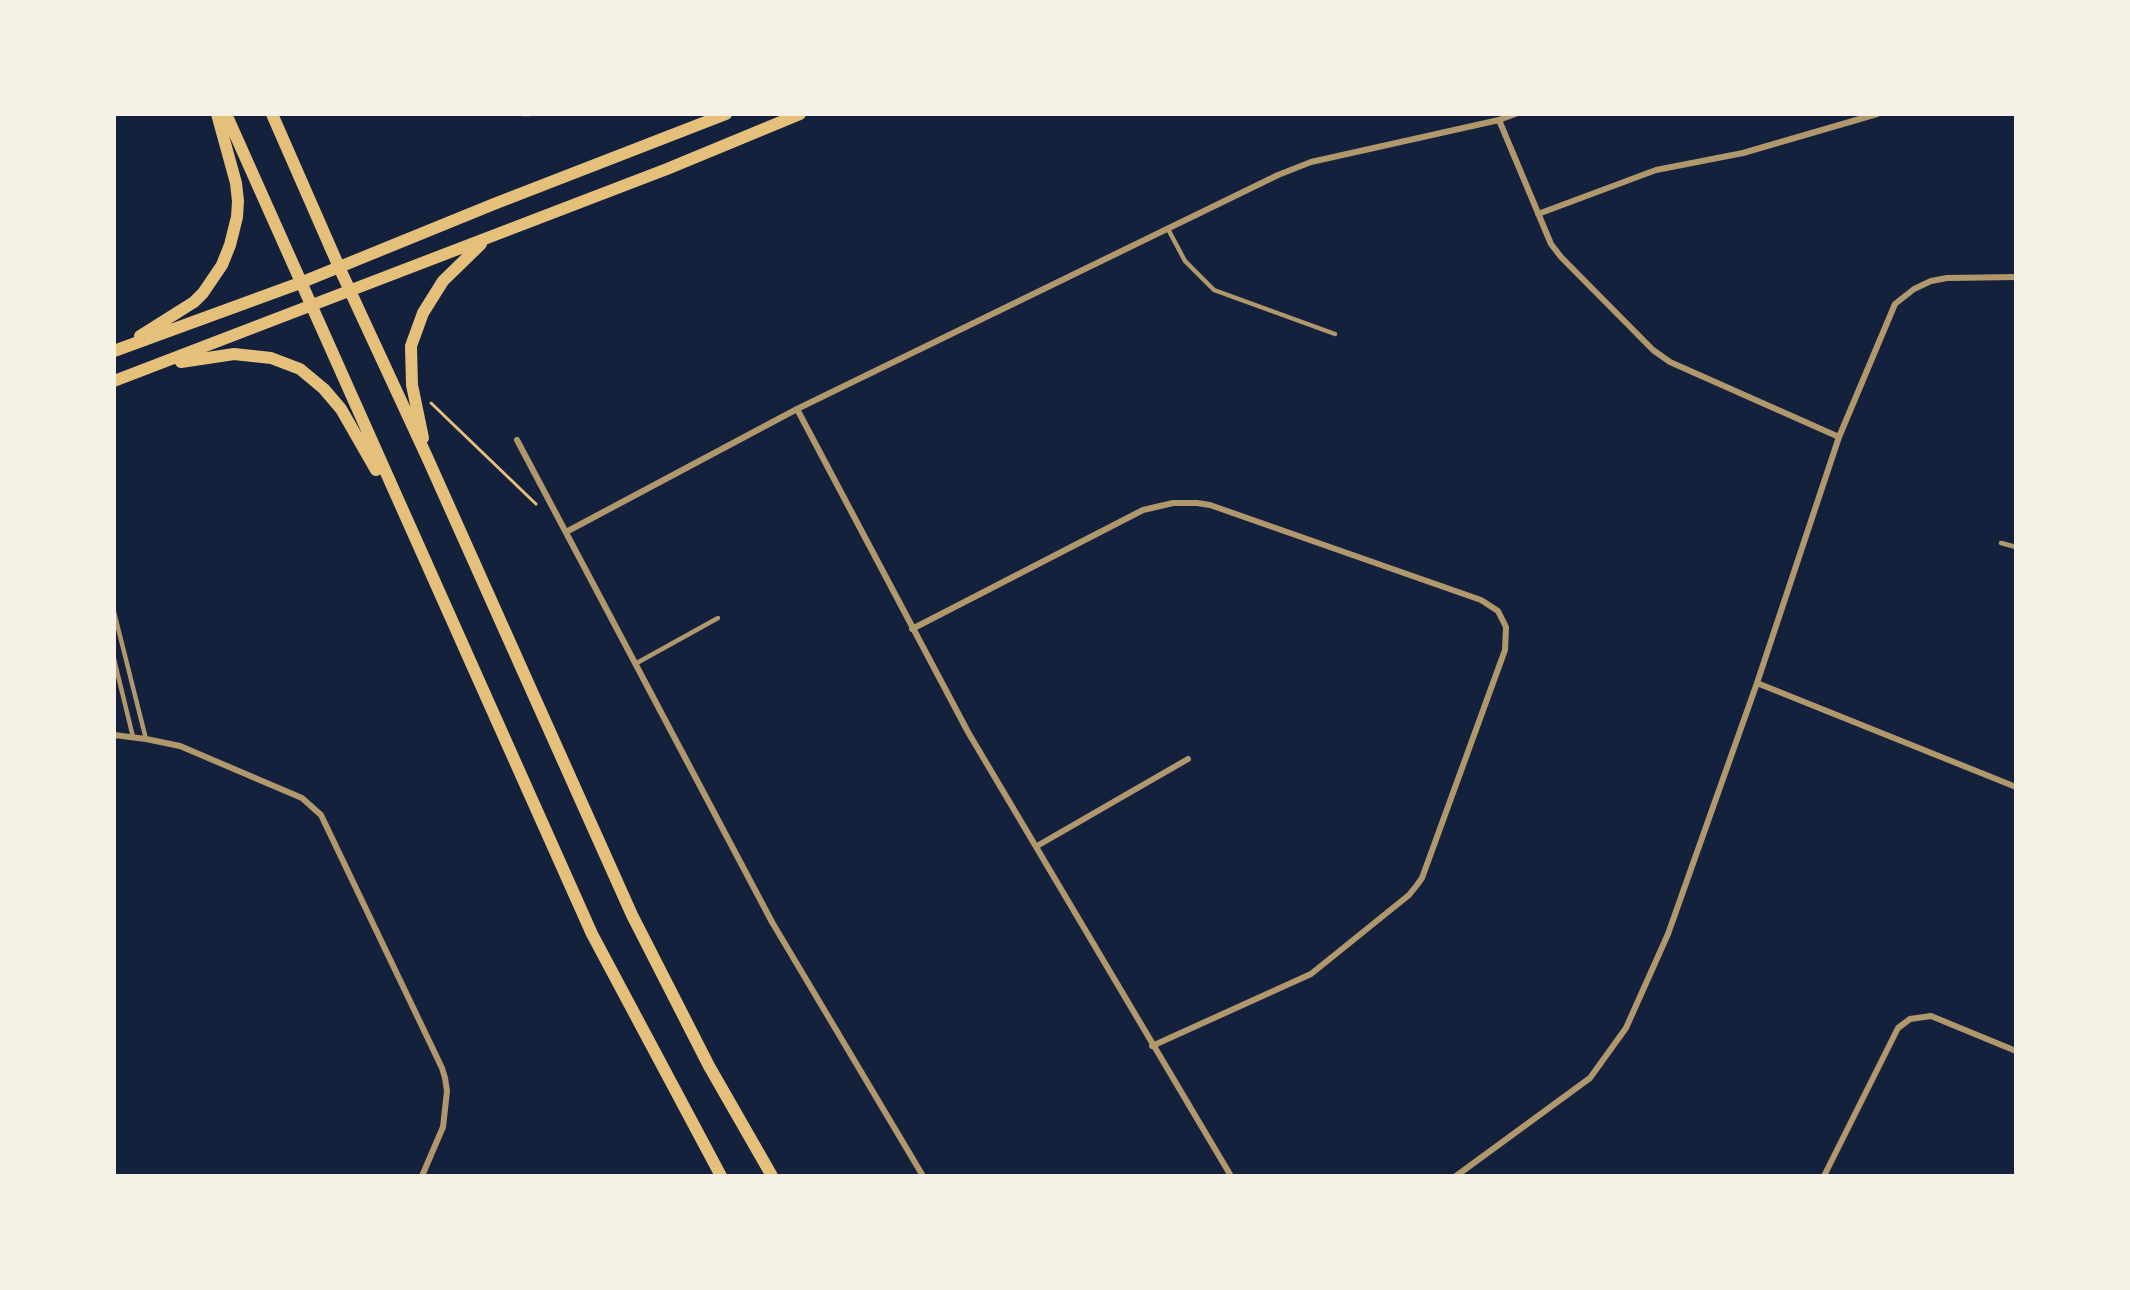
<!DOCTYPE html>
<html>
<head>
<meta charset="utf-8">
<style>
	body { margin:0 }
	#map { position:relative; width:2130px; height:1290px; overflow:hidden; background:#14213d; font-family:"DejaVu Sans",sans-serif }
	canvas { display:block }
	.frame { position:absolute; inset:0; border:116px solid #f6f1e7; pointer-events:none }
</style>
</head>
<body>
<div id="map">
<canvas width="2130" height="1290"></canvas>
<div class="frame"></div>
</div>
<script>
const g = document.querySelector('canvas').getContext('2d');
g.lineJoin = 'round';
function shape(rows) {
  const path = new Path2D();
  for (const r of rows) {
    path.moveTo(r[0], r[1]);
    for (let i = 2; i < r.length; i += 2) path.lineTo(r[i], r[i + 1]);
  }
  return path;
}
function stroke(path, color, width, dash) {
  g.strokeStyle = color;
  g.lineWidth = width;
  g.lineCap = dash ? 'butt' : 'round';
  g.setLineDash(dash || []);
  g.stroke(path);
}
const path = shape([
	[431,403,536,504]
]);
const service = shape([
	[523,114,530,114],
	[1168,229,1185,261,1214,290,1335,334],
	[2001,543,2016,547],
	[114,612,146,739],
	[114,659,133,737],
	[635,664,718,618]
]);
const minor = shape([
	[1499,120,1551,244,1561,257,1653,350,1670,362,1839,437],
	[1538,214,1656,170,1743,153,1877,114],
	[797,409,968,732,1231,1176],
	[517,440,772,922,923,1176],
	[566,532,797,409,1278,175,1311,162,1499,120,1515,114],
	[912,629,1143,510,1173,503,1197,503,1210,505,1481,600,1498,611,1506,627,1505,650,1422,878,1417,885,1409,895,1311,974,1152,1046],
	[1757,683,2016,787],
	[114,735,146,739,180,746,302,798,321,815,442,1068,445,1078,447,1091,443,1127,422,1176],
	[1037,846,1188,759],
	[1456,1176,1590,1078,1626,1028,1668,934,1757,683,1839,437,1895,304,1914,289,1931,281,1947,278,2016,277],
	[1824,1176,1898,1028,1910,1019,1931,1016,2016,1051]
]);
const secondary = shape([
	[226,114,592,934,721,1176],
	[272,114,339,267,427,457,632,915,709,1066,772,1176],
	[140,336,194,302,203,293,222,265,230,245,237,217,238,201,236,183,217,114],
	[114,351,300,283,494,204,726,114],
	[181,362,234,354,271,358,300,369,324,389,341,409,376,470],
	[114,381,667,169,800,114],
	[423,438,412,385,411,346,423,313,443,281,481,244]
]);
stroke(path, '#e5c07b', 3);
stroke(service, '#b1986c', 4.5);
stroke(minor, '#b1986c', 6);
stroke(secondary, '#e5c07b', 12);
</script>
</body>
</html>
